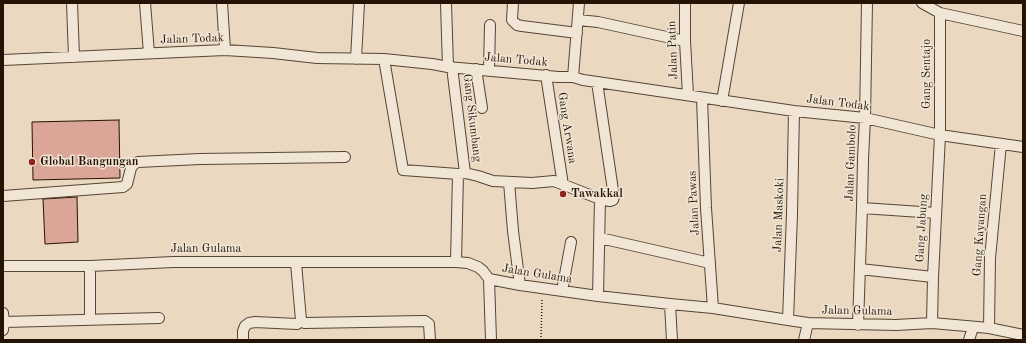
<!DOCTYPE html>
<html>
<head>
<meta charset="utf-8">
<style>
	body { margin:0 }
	#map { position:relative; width:1026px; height:343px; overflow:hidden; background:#ead8c0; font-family:"Old Standard TT",serif }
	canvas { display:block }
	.frame { position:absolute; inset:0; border:4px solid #251405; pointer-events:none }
</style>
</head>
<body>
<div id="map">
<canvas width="1026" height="343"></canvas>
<div class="frame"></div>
</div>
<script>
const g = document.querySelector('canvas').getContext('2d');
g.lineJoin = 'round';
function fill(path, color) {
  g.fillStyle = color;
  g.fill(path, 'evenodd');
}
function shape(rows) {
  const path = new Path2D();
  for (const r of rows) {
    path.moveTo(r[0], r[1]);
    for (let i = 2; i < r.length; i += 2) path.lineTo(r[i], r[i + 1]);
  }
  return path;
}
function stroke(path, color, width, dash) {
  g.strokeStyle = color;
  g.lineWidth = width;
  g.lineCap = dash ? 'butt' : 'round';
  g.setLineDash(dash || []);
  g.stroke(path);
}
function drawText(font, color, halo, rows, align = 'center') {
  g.font = font + ' "Old Standard TT",serif';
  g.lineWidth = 3;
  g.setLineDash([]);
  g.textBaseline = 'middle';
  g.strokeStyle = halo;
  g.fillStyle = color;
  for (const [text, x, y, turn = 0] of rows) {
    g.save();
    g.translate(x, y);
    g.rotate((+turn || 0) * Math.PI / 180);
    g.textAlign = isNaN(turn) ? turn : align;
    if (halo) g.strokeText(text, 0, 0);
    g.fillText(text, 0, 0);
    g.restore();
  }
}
const building = shape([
	[119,120,120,178,33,180,32,122,119,120],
	[77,197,78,242,45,244,43,199,77,197]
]);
const path = shape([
	[541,340,542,298]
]);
const minor = shape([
	[72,3,74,57],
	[145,3,149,53],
	[222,3,225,50],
	[446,3,448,67],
	[513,3,512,20,517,25,522,26,577,33],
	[685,3,685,41,688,95],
	[922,3,940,13,1023,31],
	[578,20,598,22,685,41],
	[356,59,359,3],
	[384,59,403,170,458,174,465,173,478,176,493,181,532,183,554,181,600,199,610,201,613,200,614,197,597,82],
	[3,60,225,50,273,53,317,58,384,59,432,64,448,67,558,77,573,77,583,80,597,82,794,111,865,118,940,135,1023,147],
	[452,67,465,173],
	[476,69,482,108],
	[489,70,490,25],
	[546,75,563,185],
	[573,77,579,3],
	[702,98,706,208,713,308],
	[722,101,739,3],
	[509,182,513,231,520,285],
	[3,196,123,187,127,184,131,168,134,164,138,162,200,159,345,157],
	[862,208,936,213],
	[600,238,710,263],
	[456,262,458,174],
	[296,263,301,320],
	[3,266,90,266,173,262,456,262,468,263,478,267,483,271,489,279,520,285,598,296,670,304,713,308,788,320,808,323,896,325,932,323,989,328,1023,335],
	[90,266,90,320],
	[860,269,933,277],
	[489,279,491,340],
	[562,291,571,242],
	[598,296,600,199],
	[670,304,672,340],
	[3,313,4,322,3,330],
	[788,320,792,214,794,111],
	[4,322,159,318],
	[304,323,425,321,429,324,430,340],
	[932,323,933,277,940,135,940,13],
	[858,325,862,208,863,159,865,118,867,3],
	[989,328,990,258,1001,144],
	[243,340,243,331,245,326,249,323,255,322,297,324],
	[804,340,808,323],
	[969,340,973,327]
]);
const markers = [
	[32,162,4,"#8f2418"],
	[563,194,4,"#8f2418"]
];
const streetNames = [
	["Jalan Todak",192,39,-2],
	["Jalan Patin",673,50,-92],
	["Jalan Todak",516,60,5],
	["Gang Sentajo",927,74,-90],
	["Jalan Todak",838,103,7],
	["Gang Sikumbang",472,118,83],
	["Gang Arwana",567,128,81],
	["Jalan Gambolo",851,163,-88],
	["Jalan Pawas",694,203,-93],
	["Jalan Maskoki",779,215,-88],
	["Gang Jabung",922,228,-87],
	["Gang Kayangan",980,235,-86],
	["Jalan Gulama",206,249],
	["Jalan Gulama",537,274,9],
	["Jalan Gulama",857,311,1]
];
const poiNames = [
	["Global Bangungan",40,162],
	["Tawakkal",571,194]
];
fill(building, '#dba597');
stroke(building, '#251405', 1);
stroke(minor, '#564534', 12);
stroke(path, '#251405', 1.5, [1, 2]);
stroke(minor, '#f1e6d6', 10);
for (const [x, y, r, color] of markers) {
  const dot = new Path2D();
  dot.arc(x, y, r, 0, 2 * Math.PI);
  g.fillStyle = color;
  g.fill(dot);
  stroke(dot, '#f1e6d6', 1.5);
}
drawText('12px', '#251405', '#f1e6d6', streetNames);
drawText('bold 12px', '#251405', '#f1e6d6', poiNames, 'left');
</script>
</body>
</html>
